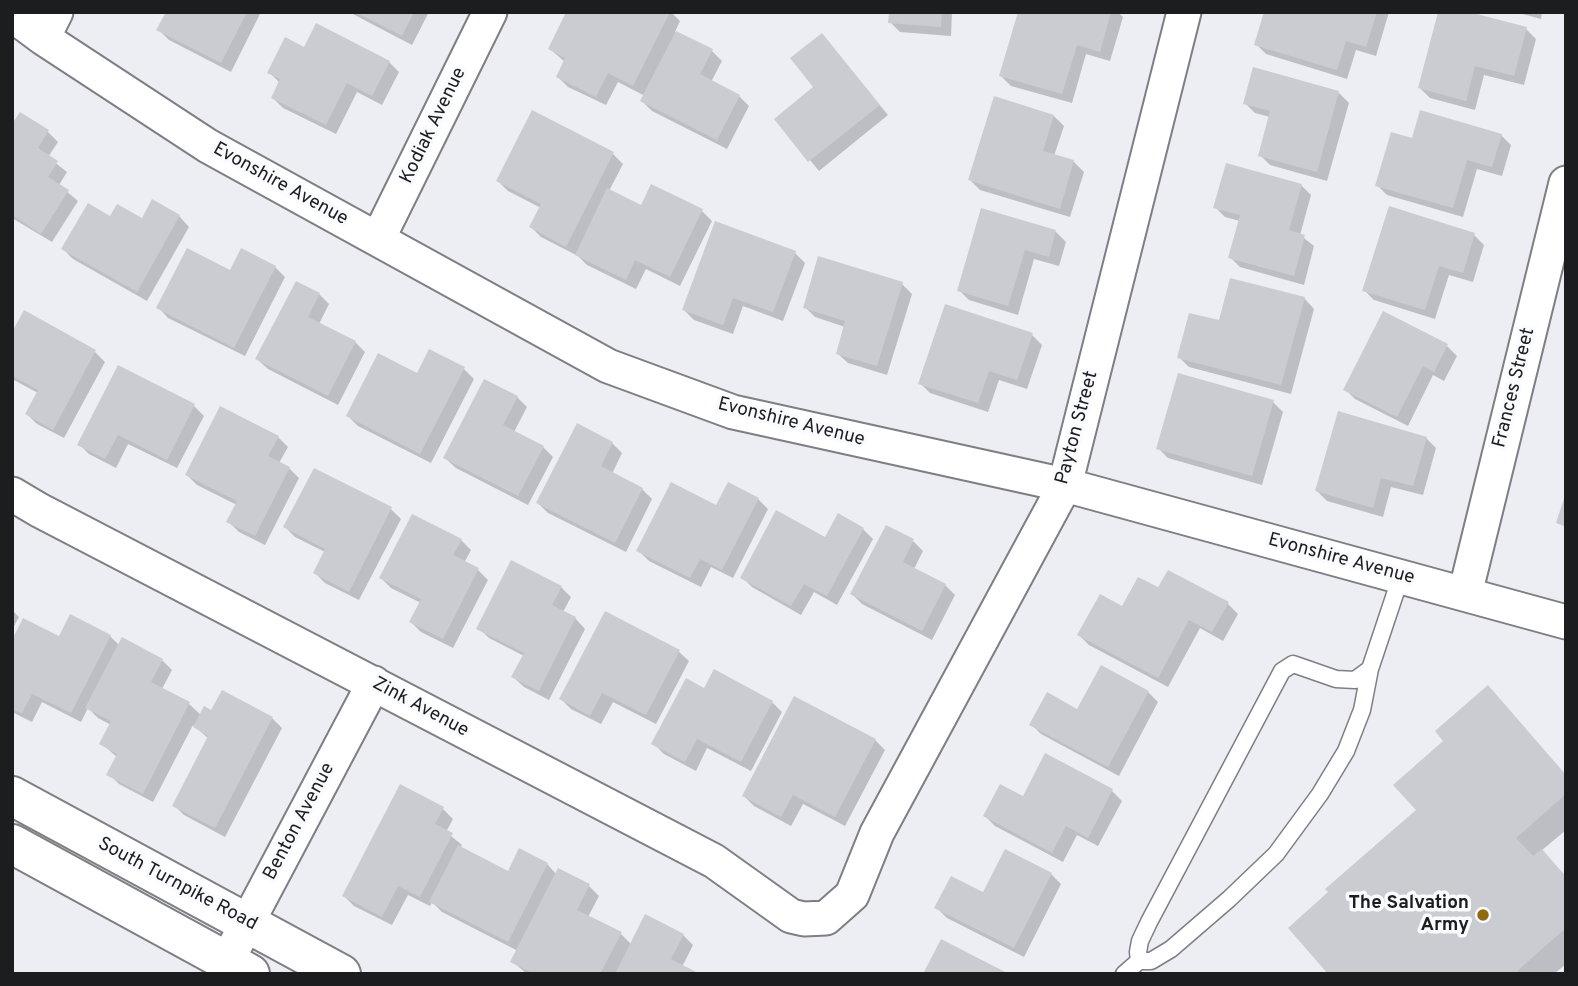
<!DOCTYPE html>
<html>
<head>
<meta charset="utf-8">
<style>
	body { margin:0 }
	#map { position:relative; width:1578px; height:986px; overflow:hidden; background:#eceef4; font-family:Overpass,sans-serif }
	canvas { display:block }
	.frame { position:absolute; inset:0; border:14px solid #1c1d1f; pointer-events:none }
</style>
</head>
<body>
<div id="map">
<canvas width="1578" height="986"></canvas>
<div class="frame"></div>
</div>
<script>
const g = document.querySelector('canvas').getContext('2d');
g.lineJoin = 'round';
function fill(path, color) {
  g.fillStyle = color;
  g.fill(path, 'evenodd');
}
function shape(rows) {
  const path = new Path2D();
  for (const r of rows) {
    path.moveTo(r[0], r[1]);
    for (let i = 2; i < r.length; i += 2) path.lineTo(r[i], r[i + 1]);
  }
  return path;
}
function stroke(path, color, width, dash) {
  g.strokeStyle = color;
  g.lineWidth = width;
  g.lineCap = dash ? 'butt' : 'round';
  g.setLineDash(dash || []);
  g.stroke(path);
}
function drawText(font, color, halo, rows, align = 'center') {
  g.font = font + ' Overpass,sans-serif';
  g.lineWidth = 7;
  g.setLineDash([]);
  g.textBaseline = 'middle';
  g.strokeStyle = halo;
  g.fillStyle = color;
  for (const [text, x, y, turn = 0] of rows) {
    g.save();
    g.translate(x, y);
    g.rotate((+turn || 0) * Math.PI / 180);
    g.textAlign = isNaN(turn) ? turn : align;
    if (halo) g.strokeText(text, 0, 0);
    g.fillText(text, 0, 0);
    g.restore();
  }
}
const shadow = shape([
	[168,12,261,12,231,72,169,40,159,30],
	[349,12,429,12,412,45],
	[622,12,671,12,680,21,675,32,712,51,722,61,711,82,739,96,749,106,727,149,652,111,642,101,645,96,618,82,606,105,568,87,558,77,565,62,550,49],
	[891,12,952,12,951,36,900,32,890,22],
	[1020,12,1118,12,1123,17,1110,61,1086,54,1072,103,1011,86,1001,76],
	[1265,12,1389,12,1376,56,1356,50,1347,79,1266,54,1256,44],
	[1515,12,1542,12,1541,19],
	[1526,29,1536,39,1524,85,1484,75,1475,110,1430,98,1420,88],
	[822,35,888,115,819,171,776,119,816,87],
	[305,50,389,62,399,72,382,105,357,92,336,134,283,108,273,98,280,83,269,72],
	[1339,93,1349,103,1327,181,1270,165,1260,155,1270,117,1255,113,1245,103],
	[532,113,613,154,623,164,609,191,642,208,702,211,712,221,680,286,646,269,636,289,587,265,578,256,541,237,531,227,541,208,508,191,498,181],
	[1054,116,1064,126,1054,156,1074,162,1084,172,1070,217,980,190,970,180],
	[12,128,48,132,58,142,48,157,67,172,59,185,78,201,52,242,12,218],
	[1501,135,1511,145,1502,176,1477,169,1463,217,1387,195,1377,185,1413,140],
	[1301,185,1311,195,1300,235,1314,246,1304,285,1240,267,1230,257,1240,221,1225,217,1215,207],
	[982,210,1056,232,1066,242,1059,266,1034,259,1018,315,969,300,959,290],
	[179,216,189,227,147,301,73,259,63,249,111,218,142,220],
	[1474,235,1484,245,1473,282,1449,275,1435,319,1374,300,1364,290],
	[795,253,805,263,783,321,743,306,733,334,694,320,684,310],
	[275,267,285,277,245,356,168,318,158,307,231,272],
	[902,284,912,294,887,375,848,363,837,353,845,327,815,317,805,307],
	[319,294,329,304,319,324,355,342,365,352,338,405,268,369,257,359],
	[1304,298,1314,309,1291,394,1189,367,1179,357],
	[25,312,95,352,105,362,64,438,37,424,27,414,38,393,12,379,12,335],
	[1032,335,1042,345,1027,389,999,380,988,412,930,393,920,383],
	[1447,346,1457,356,1444,381,1433,375,1408,426,1355,399,1345,389],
	[464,369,474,379,431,463,358,426,348,416,418,375],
	[517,397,527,407,514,432,543,447,553,457,528,505,456,468,445,458],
	[1273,402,1283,412,1262,485,1168,458,1158,448],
	[194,406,204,416,177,468,128,444,116,468,89,454,79,444],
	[278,437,288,447,279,463,289,468,299,478,265,545,239,532,229,522,237,505,197,485,187,475],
	[1426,438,1436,448,1423,495,1391,487,1383,517,1327,501,1317,491],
	[612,443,622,453,612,474,642,489,652,499,626,552,548,513,538,503],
	[758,499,768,509,733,578,711,567,701,587,649,561,639,551],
	[391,509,401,519,359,600,325,583,315,573,325,552,295,537,285,527],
	[863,529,873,539,837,605,814,592,801,615,752,587,742,577],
	[461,540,471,550,464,563,478,570,488,580,453,648,421,632,411,622,421,603,391,588,381,578],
	[913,541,923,551,914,569,945,585,955,595,932,640,862,604,852,594],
	[561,587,571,597,563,612,575,618,585,629,549,700,524,687,513,677,524,656,489,638,479,628],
	[1159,590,1228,604,1238,614,1223,641,1200,628,1168,687,1089,645,1079,635],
	[12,610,19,617,12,630],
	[110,636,120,646,162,660,172,670,162,689,189,704,201,715,212,713,272,718,282,728,225,837,184,815,174,805,209,739,193,725,153,802,119,784,109,774,117,757,102,744,111,725,98,718,88,708,81,722,42,702,32,722,12,712,12,643],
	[678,651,689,661,656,724,613,702,601,724,571,709,561,699],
	[704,690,772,702,782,712,751,771,707,748,696,771,664,754,654,744],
	[1148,692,1158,702,1119,776,1041,734,1031,724],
	[875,740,885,750,845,826,803,804,791,826,754,806,744,796],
	[1566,775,1566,830,1541,851,1566,876,1566,964,1554,974,1330,974,1418,810],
	[1112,791,1122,801,1098,846,1077,835,1063,862,995,826,985,816,1024,799],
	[443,809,453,819,446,832,462,845,460,848,509,873,547,864,557,875,589,886,599,896,588,917,621,934,632,945,683,935,693,945,682,967,696,974,527,974,513,962,518,951,442,912,432,902,430,906,408,895,392,925,354,906,344,896],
	[1051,874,1061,884,1024,957,947,918,937,908]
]);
const building = shape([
	[166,12,247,12,221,63,156,30],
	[355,12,414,12,402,36],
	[566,12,670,12,633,86,608,73,596,97,556,77,565,58,548,49],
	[889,12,942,12,941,27,888,23],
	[1018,12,1111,12,1100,52,1077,45,1062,94,999,76],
	[1264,12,1377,12,1366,47,1346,41,1337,70,1254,45],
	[1438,12,1469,12,1527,27,1514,76,1475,66,1466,101,1418,88],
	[316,23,390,61,372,96,347,83,326,125,271,98,280,79,267,73,285,37,304,47],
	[676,31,713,49,700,74,740,95,717,140,640,101],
	[822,33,880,105,808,162,774,119,813,87,790,58],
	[1253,67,1339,91,1317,172,1258,156,1270,111,1243,104],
	[994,96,1054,115,1043,151,1074,160,1060,209,968,180],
	[532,110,614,152,566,247,529,227,541,204,496,181],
	[1420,110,1502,134,1492,167,1467,160,1453,208,1375,186,1391,132,1412,138],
	[20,112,49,130,38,148,58,161,48,177,69,190,41,234,12,215,12,124],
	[1226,163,1302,184,1289,230,1305,235,1294,276,1228,258,1240,215,1213,208],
	[651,184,703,209,670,277,635,260,626,280,575,255,607,188,641,205],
	[152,199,180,215,137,292,61,249,88,203,110,216,117,204,142,218],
	[1389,206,1475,233,1463,273,1439,266,1425,310,1362,291],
	[981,208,1056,230,1049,257,1025,250,1008,306,957,291],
	[715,221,796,251,773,312,733,298,723,325,682,310],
	[187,248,230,270,241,248,276,266,234,348,156,308],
	[818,256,903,282,877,366,836,354,845,321,803,308],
	[1230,278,1305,297,1281,385,1177,358,1189,313,1219,320],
	[296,281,320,293,308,317,356,341,328,396,255,359],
	[945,304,1033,333,1017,380,989,371,978,403,918,384],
	[24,310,96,350,53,430,25,414,38,390,12,376,12,332],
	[1383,311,1448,344,1434,372,1423,366,1397,417,1343,390],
	[429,349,465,367,420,454,346,416,378,353,417,373],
	[118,365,195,404,167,460,118,435,105,459,77,445],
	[1178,373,1274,400,1252,476,1156,449],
	[484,379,518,396,503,425,544,446,518,496,443,458],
	[220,406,279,436,268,456,290,467,255,536,226,522,237,501,185,475],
	[1338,411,1427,437,1413,486,1381,478,1373,508,1315,491],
	[577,423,613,442,601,466,643,488,615,543,536,503],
	[314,468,392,507,349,592,313,573,325,549,283,527],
	[671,482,716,505,728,482,759,498,722,570,700,559,690,578,636,551],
	[1565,495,1566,495,1566,527,1556,523],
	[776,510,825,537,838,513,864,528,827,596,804,584,791,606,740,578],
	[412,514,462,539,453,555,479,568,443,639,409,622,421,599,379,578],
	[886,525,914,539,903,562,946,584,922,631,850,594],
	[511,560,562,586,552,605,576,617,539,691,511,677,524,653,476,629],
	[1168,570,1229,602,1212,632,1189,620,1158,678,1077,635,1100,594,1122,606,1138,577,1158,587],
	[605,611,680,650,646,715,602,693,590,716,559,699],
	[70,614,111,635,71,713,32,694,22,713,12,709,12,640,23,618,59,636],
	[122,637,163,659,151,682,190,702,143,794,106,775,117,754,99,744,111,721,85,708],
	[1101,665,1149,691,1108,767,1029,725,1047,692,1077,709],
	[714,669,773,701,741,762,697,739,685,762,651,744,686,678,704,688],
	[1488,685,1566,775,1566,794,1516,838,1533,856,1542,849,1566,877,1566,928,1517,971,1519,974,1328,974,1288,928,1328,892,1325,889,1416,810,1393,785,1443,741,1435,731],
	[222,690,273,717,215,828,172,806,208,736,193,727,204,706,211,710],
	[794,696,876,739,835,817,793,795,781,817,742,796],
	[1045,753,1113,789,1088,838,1066,826,1052,853,983,816,1000,784,1023,796],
	[400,784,444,807,435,824,453,833,420,897,398,886,382,917,342,896],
	[458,845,508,871,519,848,548,863,508,942,429,902],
	[1005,849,1052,873,1014,948,934,908,951,876,983,892],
	[558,868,590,884,577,910,622,932,600,974,534,974,510,962],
	[645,914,684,934,671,959,700,974,615,974],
	[941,939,1009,974,923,974]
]);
const lane = shape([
	[1139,961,1138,952,1140,941,1149,922,1282,671,1293,664,1336,679,1355,680,1370,669],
	[1124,974,1139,961,1151,961,1171,949,1229,899,1276,854,1320,794,1346,751,1362,710,1370,669,1401,576]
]);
const street = shape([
	[12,15,43,38,208,146,608,366,733,412,1065,485,1566,622],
	[43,38,56,12],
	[378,239,490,12],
	[12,494,39,510,714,861,791,916,804,919,826,918,852,895,877,833,1065,485,1184,12],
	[1465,594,1566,183],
	[227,961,374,683]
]);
const secondary = shape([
	[12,796,341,974],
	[12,844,250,974]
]);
const markers = [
	[1483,915,7,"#906a10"]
];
const streetNames = [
	["Kodiak Avenue",434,126,-64],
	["Evonshire Avenue",280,185,29],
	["Frances Street",1515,388,-76],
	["Evonshire Avenue",791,423,14],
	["Payton Street",1078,428,-75],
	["Evonshire Avenue",1341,560,15],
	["Zink Avenue",420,708,28],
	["Benton Avenue",300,822,-62],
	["South Turnpike Road",177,885,28]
];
const poiNames = [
	["The Salvation",1469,904],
	["Army",1469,926]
];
fill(shadow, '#0003');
fill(building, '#caccd2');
stroke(lane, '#7d7f84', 19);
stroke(street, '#7d7f84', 37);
stroke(secondary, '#7d7f84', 42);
stroke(lane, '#fff', 16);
stroke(street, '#fff', 33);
stroke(secondary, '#fff', 38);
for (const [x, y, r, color] of markers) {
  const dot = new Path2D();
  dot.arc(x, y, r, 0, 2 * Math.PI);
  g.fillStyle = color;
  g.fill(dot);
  stroke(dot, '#fafbff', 2.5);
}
drawText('19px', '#1c1d1f', '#fafbff', streetNames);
drawText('bold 19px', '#1c1d1f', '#fafbff', poiNames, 'right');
</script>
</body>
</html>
